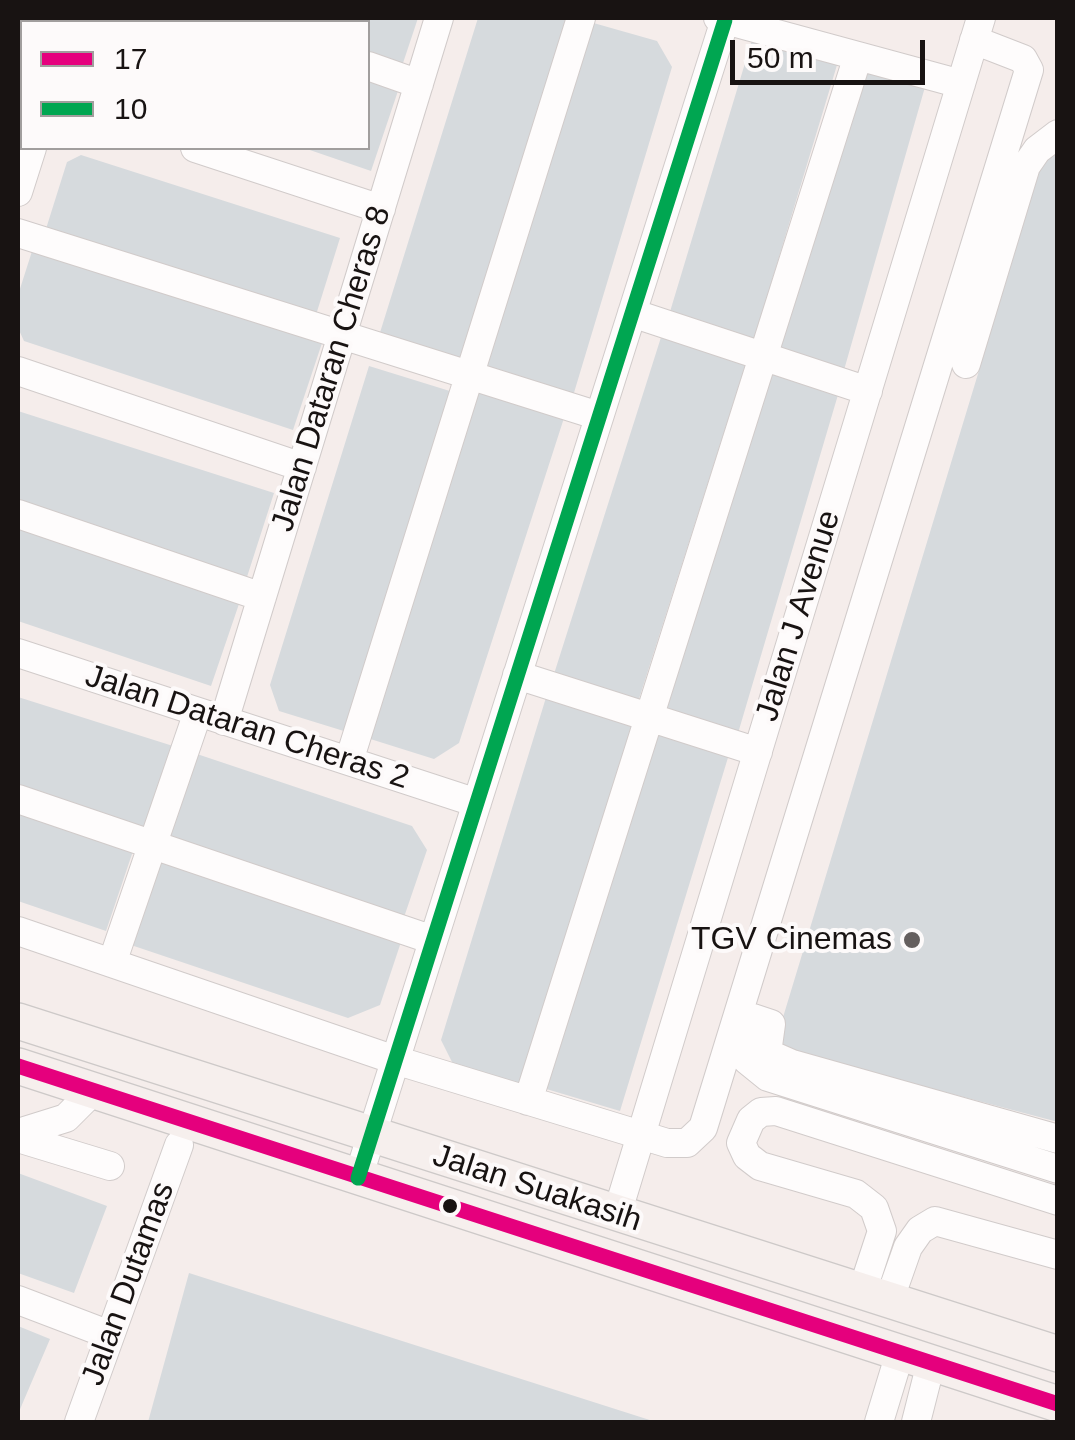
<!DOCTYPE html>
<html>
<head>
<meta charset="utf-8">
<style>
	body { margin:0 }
	#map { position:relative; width:1075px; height:1440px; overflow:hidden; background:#f5edeb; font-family:Arial,sans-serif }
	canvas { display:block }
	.frame { position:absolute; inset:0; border:20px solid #181312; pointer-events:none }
	.legend { position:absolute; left:20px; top:20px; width:350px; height:130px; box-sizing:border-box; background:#fdfafa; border:2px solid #a19e9d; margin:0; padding:12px 18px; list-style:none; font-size:30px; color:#181312 }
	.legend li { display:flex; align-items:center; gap:20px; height:50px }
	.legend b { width:50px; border:2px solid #a19e9d }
	.scale { position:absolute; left:730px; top:40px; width:195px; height:45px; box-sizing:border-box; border:5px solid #181312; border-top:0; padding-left:12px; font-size:30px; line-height:35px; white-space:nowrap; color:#181312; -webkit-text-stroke:8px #fdfafa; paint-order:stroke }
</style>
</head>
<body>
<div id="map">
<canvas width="1075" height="1440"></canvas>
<div class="frame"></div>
<ul class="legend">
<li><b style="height:12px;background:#e5007d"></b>17</li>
<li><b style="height:12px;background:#00a651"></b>10</li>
</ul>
<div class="scale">50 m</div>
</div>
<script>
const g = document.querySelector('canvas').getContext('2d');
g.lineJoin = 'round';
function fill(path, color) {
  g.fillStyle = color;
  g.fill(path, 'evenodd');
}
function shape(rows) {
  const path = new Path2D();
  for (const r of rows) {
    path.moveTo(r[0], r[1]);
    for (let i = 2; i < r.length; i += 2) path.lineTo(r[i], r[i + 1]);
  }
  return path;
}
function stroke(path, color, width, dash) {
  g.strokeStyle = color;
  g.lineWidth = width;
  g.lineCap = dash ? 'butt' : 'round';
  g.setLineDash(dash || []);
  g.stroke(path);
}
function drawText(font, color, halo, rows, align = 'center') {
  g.font = font + ' Arial,sans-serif';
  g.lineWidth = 8;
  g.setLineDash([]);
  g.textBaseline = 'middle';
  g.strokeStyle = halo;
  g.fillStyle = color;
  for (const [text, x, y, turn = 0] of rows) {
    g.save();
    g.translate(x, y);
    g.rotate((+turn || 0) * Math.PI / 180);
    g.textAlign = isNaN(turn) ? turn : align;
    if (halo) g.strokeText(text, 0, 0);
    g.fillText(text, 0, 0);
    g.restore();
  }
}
const building = shape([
	[110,18,210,18,223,22,108,22],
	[254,18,418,18,402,66,368,55,368,22,267,22],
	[478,18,566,18,459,364,378,339],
	[590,22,657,41,672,67,573,396,485,371],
	[752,40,837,65,754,340,669,315],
	[859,61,927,80,844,370,775,350],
	[368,71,401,82,371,171,304,148,368,148],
	[1058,151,1058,1122,774,1047,1044,156],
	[81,155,340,238,315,318,45,232,67,162],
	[34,245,323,340,293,430,24,341,18,328,18,295],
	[663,331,748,357,638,702,554,674],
	[369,366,453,392,347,732,279,711,270,685],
	[768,368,840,388,736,740,660,716],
	[476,390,564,418,459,743,434,759,364,737],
	[18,411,274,493,246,580,18,507],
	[18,526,240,601,211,686,18,621],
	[548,691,638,718,525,1086,453,1064,441,1040],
	[18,697,173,746,147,830,18,790],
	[653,729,730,751,620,1111,543,1088],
	[194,753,412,826,427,850,403,920,164,840],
	[18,812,133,851,106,931,18,901],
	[157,859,401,942,380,1005,348,1018,128,944],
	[18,1173,107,1206,74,1293,18,1273],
	[189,1273,656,1422,148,1422],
	[18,1326,50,1339,18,1414]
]);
const minor = shape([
	[229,18,243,22],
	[718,18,961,84],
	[70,22,72,18],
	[368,66,419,84],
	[195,148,381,209],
	[18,192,32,148],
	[18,233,599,416],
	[632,313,868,391],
	[966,364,1026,166,1037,150,1058,134],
	[18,371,302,467],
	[18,514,262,597],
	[18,653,477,803],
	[517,675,758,752],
	[224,721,439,18],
	[349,761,581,18],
	[18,799,433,940],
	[18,931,395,1060,667,1143,687,1143,703,1128,1029,70,1023,59,974,40],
	[112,963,198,712],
	[528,1101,858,56],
	[18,1133,66,1118,93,1091],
	[18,1138,110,1166],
	[1058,1139,792,1064,767,1053,771,1024,753,1018,747,1060,768,1077,1058,1169],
	[358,1178,725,20],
	[617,1214,981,18],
	[862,1292,882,1231,874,1208,856,1194,760,1166,747,1156,741,1143,751,1120,761,1112,776,1111,1058,1201],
	[18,1300,110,1335],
	[889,1301,908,1247,920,1230,935,1221,1058,1255],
	[79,1422,179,1145],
	[879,1422,900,1353],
	[916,1422,931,1363]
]);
const major = shape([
	[18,1021,1058,1354],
	[18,1066,1058,1404]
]);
const bus1 = shape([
	[18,1066,1058,1404]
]);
const bus2 = shape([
	[358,1178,725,20]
]);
const markers = [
	[912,940,10,"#655f5e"],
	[450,1206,9,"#181312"]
];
const streetNames = [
	["Jalan Dataran Cheras 8",332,369,-73],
	["Jalan J Avenue",799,616,-73],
	["Jalan Dataran Cheras 2",247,728,18],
	["Jalan Suakasih",537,1189,18],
	["Jalan Dutamas",129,1284,-70]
];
const poiNames = [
	["TGV Cinemas",892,940]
];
fill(building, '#d6dadd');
stroke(minor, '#d1cbca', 30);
stroke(major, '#cdc9c8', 38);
stroke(minor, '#fefcfc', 28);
stroke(major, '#f6efed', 35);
stroke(bus1, '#e5007d', 15);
stroke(bus2, '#00a651', 15);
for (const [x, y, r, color] of markers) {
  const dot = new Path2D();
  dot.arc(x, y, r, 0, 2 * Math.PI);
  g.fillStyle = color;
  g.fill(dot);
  stroke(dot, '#fdfafa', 4);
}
drawText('32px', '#181312', '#fdfafa', streetNames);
drawText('32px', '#181312', '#fdfafa', poiNames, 'right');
</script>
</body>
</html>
